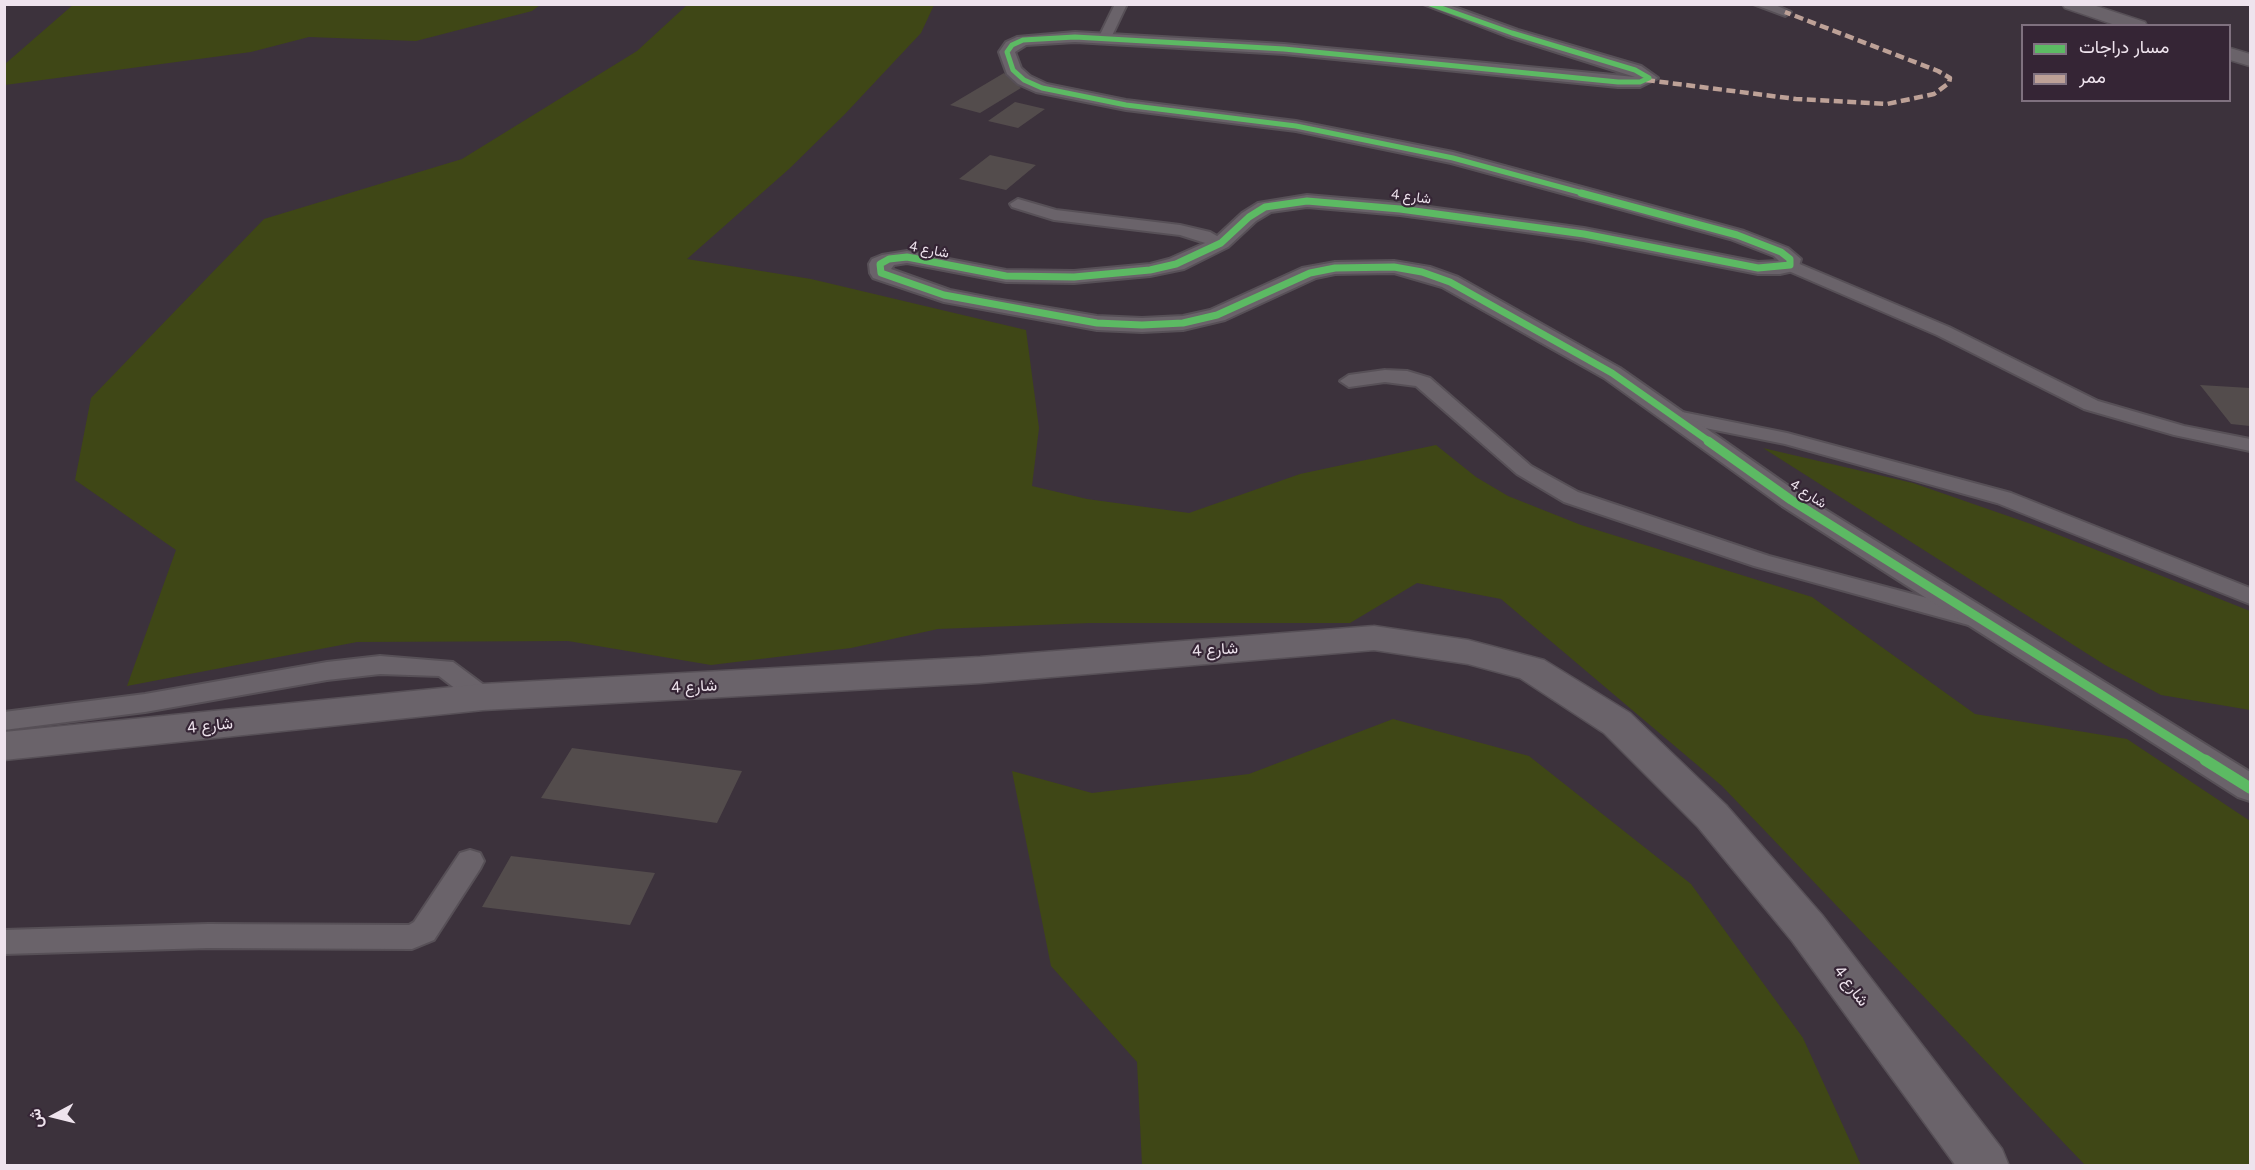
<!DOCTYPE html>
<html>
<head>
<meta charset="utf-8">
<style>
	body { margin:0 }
	#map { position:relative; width:2255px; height:1170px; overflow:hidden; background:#3c323c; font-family:Figtree,Vazirmatn,sans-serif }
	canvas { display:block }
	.frame { position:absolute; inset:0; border:6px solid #eee3ed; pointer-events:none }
	.legend { position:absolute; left:2021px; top:24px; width:210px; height:78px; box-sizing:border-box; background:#352535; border:2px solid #7f717f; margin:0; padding:8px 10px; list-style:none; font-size:18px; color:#eee3ed }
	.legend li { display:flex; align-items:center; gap:12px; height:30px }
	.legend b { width:30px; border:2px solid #7f717f }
	.north { position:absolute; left:24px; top:1086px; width:60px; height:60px; -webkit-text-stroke:4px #352535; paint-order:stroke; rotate:263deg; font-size:16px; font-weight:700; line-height:24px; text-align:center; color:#eee3ed }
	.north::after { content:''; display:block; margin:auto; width:21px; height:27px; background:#eee3ed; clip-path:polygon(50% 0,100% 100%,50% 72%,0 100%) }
</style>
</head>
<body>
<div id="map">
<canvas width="2255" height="1170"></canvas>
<div class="frame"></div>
<ul class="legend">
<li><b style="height:8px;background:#5cba63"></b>مسار دراجات</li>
<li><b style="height:8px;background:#bda197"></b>ممر</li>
</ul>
<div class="north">ش</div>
</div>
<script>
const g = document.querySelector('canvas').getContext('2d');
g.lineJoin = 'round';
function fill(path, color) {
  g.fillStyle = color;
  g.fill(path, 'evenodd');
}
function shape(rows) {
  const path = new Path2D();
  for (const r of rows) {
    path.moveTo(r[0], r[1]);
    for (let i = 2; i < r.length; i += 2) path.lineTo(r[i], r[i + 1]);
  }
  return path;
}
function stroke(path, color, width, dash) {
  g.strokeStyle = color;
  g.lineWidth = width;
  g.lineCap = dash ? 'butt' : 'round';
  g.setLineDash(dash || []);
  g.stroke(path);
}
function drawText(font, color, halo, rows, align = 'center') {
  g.font = font + ' Figtree,Vazirmatn,sans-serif';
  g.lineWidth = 4.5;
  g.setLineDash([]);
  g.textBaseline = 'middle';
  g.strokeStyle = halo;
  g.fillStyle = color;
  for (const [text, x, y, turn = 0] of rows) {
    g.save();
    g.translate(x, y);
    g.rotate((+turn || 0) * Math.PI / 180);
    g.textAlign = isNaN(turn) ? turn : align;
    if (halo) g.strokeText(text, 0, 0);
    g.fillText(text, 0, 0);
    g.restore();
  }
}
const green = shape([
	[74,4,540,4,540,5,532,11,416,41,309,37,251,52,5,85,5,64],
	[687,5,934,5,921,33,845,114,789,169,687,259,811,279,1026,330,1039,428,1032,486,1087,499,1189,513,1300,474,1436,445,1476,477,1508,496,1581,525,1812,597,1975,714,2127,739,2250,821,2250,1165,2085,1165,1722,786,1501,599,1417,583,1350,623,1090,623,938,629,851,648,711,665,568,641,357,642,127,686,176,550,75,480,91,398,264,219,462,159,637,51],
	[1763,448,1913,483,2031,524,2250,611,2250,710,2161,695,2105,665],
	[1393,719,1529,756,1691,884,1803,1038,1861,1165,1142,1165,1137,1062,1051,966,1012,771,1092,793,1249,774]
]);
const building = shape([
	[1004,73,1021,88,980,113,950,105],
	[1015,102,1045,109,1018,128,988,121],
	[990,155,1036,165,1006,190,959,179],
	[2200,385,2250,388,2250,426,2231,424],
	[572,748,742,771,717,823,541,798],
	[511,856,655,873,630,925,482,907]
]);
const minor = shape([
	[1115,4,1127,4,1109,42,1099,42,1098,39,1115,4],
	[1753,4,1773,4,1791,12,1785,16,1753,4],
	[1018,199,1056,210,1180,225,1210,232,1229,243,1221,248,1180,235,1054,220,1012,207,1010,204,1018,199],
	[1790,260,1949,327,2098,401,2184,426,2250,439,2250,451,2174,435,2084,409,1937,335,1784,269,1782,265,1784,261,1790,260],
	[1385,370,1407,371,1430,378,1531,466,1578,492,1769,556,1984,613,1988,619,1984,625,1976,627,1754,566,1564,502,1517,474,1416,386,1385,382,1349,387,1340,381,1349,375,1385,370],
	[1672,410,1787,433,2011,493,2250,588,2250,604,1997,503,1785,444,1665,420,1662,416,1665,412,1672,410],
	[380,656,453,662,492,691,495,697,492,703,483,706,474,703,439,676,380,674,327,680,145,712,4,730,4,712,145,694,327,662,380,656],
	[470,850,480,853,484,861,480,869,434,940,412,949,208,948,4,954,4,930,208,924,409,925,414,922,460,853,470,850]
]);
const tertiary = shape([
	[1423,4,1446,4,1518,30,1641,66,1658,78,1640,87,1618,87,1284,54,1075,42,1026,45,1015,52,1021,68,1030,76,1047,84,1126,100,1296,121,1453,152,1744,231,1788,248,1801,259,1798,270,1780,274,1758,274,1584,240,1400,215,1307,207,1271,212,1256,221,1228,247,1184,269,1150,276,1074,283,1006,282,907,263,894,265,891,269,950,290,996,299,1097,316,1142,318,1183,316,1210,310,1302,268,1335,262,1394,261,1430,267,1458,277,1620,368,1800,494,2250,772,2250,801,2238,797,1782,506,1604,378,1442,287,1394,273,1335,274,1316,278,1225,320,1183,330,1142,332,1097,330,944,302,873,278,870,273,869,264,872,259,882,255,907,251,1006,270,1074,271,1150,264,1169,259,1214,239,1242,213,1258,203,1307,195,1400,203,1584,228,1758,262,1779,261,1774,256,1730,239,1451,163,1296,131,1126,110,1036,92,1018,84,1007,74,999,52,1006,42,1017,37,1075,32,1284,44,1635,77,1506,36,1423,4]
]);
const secondary = shape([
	[2062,4,2090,4,2145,22,2147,26,2118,26,2065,8,2062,4],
	[2230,48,2250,54,2250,66,2230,60,2230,48],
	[1374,626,1468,640,1544,660,1630,713,1726,805,1822,915,2002,1149,2009,1166,1956,1166,1792,941,1698,827,1604,733,1520,678,1468,664,1374,650,980,683,483,710,4,760,4,732,483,684,980,657,1374,626]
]);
const quiet = shape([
	[1646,80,1796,99,1887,104,1934,94,1949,83,1950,78,1938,71,1785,12]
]);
const cyclewayFar3 = shape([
	[1430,4,1512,33,1635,70,1649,78,1640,82,1618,82,1284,49,1075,37,1023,40,1012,45,1007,52,1013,70,1024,80,1042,88,1126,105,1296,126,1453,158,1586,194]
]);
const cyclewayFar2 = shape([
	[1581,193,1737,235,1781,252,1790,259,1790,265,1758,268,1584,234,1400,209,1307,201,1265,207,1249,217,1221,243,1176,264,1150,270,1074,277,1006,276,907,257,889,259,880,264,881,273,944,295,1097,323,1142,325,1183,323,1217,315,1310,273,1335,268,1394,267,1422,272,1450,282,1612,373,1710,442]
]);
const cyclewayFar1 = shape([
	[1708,441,1791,500,2207,761]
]);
const cycleway = shape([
	[2205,760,2250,788]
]);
const farStreetnames = [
	["شارع 4",1411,197,7],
	["شارع 4",929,250,11],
	["شارع 4",1808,494,33]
];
const streetNames = [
	["شارع 4",1215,650,-4],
	["شارع 4",694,687,-3],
	["شارع 4",210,726,-6],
	["شارع 4",1851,986,53]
];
fill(green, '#3f4716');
fill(building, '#534c4c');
stroke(minor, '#575057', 4);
stroke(tertiary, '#575057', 4);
stroke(secondary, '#575057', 3);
fill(minor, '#6a636a');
fill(tertiary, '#6a636a');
fill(secondary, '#6a636a');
stroke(quiet, '#bda197', 4.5, [9, 4.5]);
stroke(cyclewayFar3, '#5cba63', 5);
stroke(cyclewayFar2, '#5cba63', 7);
stroke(cyclewayFar1, '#5cba63', 9);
stroke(cycleway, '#5cba63', 11);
drawText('14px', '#eee3ed', '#352535', farStreetnames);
drawText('16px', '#eee3ed', '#352535', streetNames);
</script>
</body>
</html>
